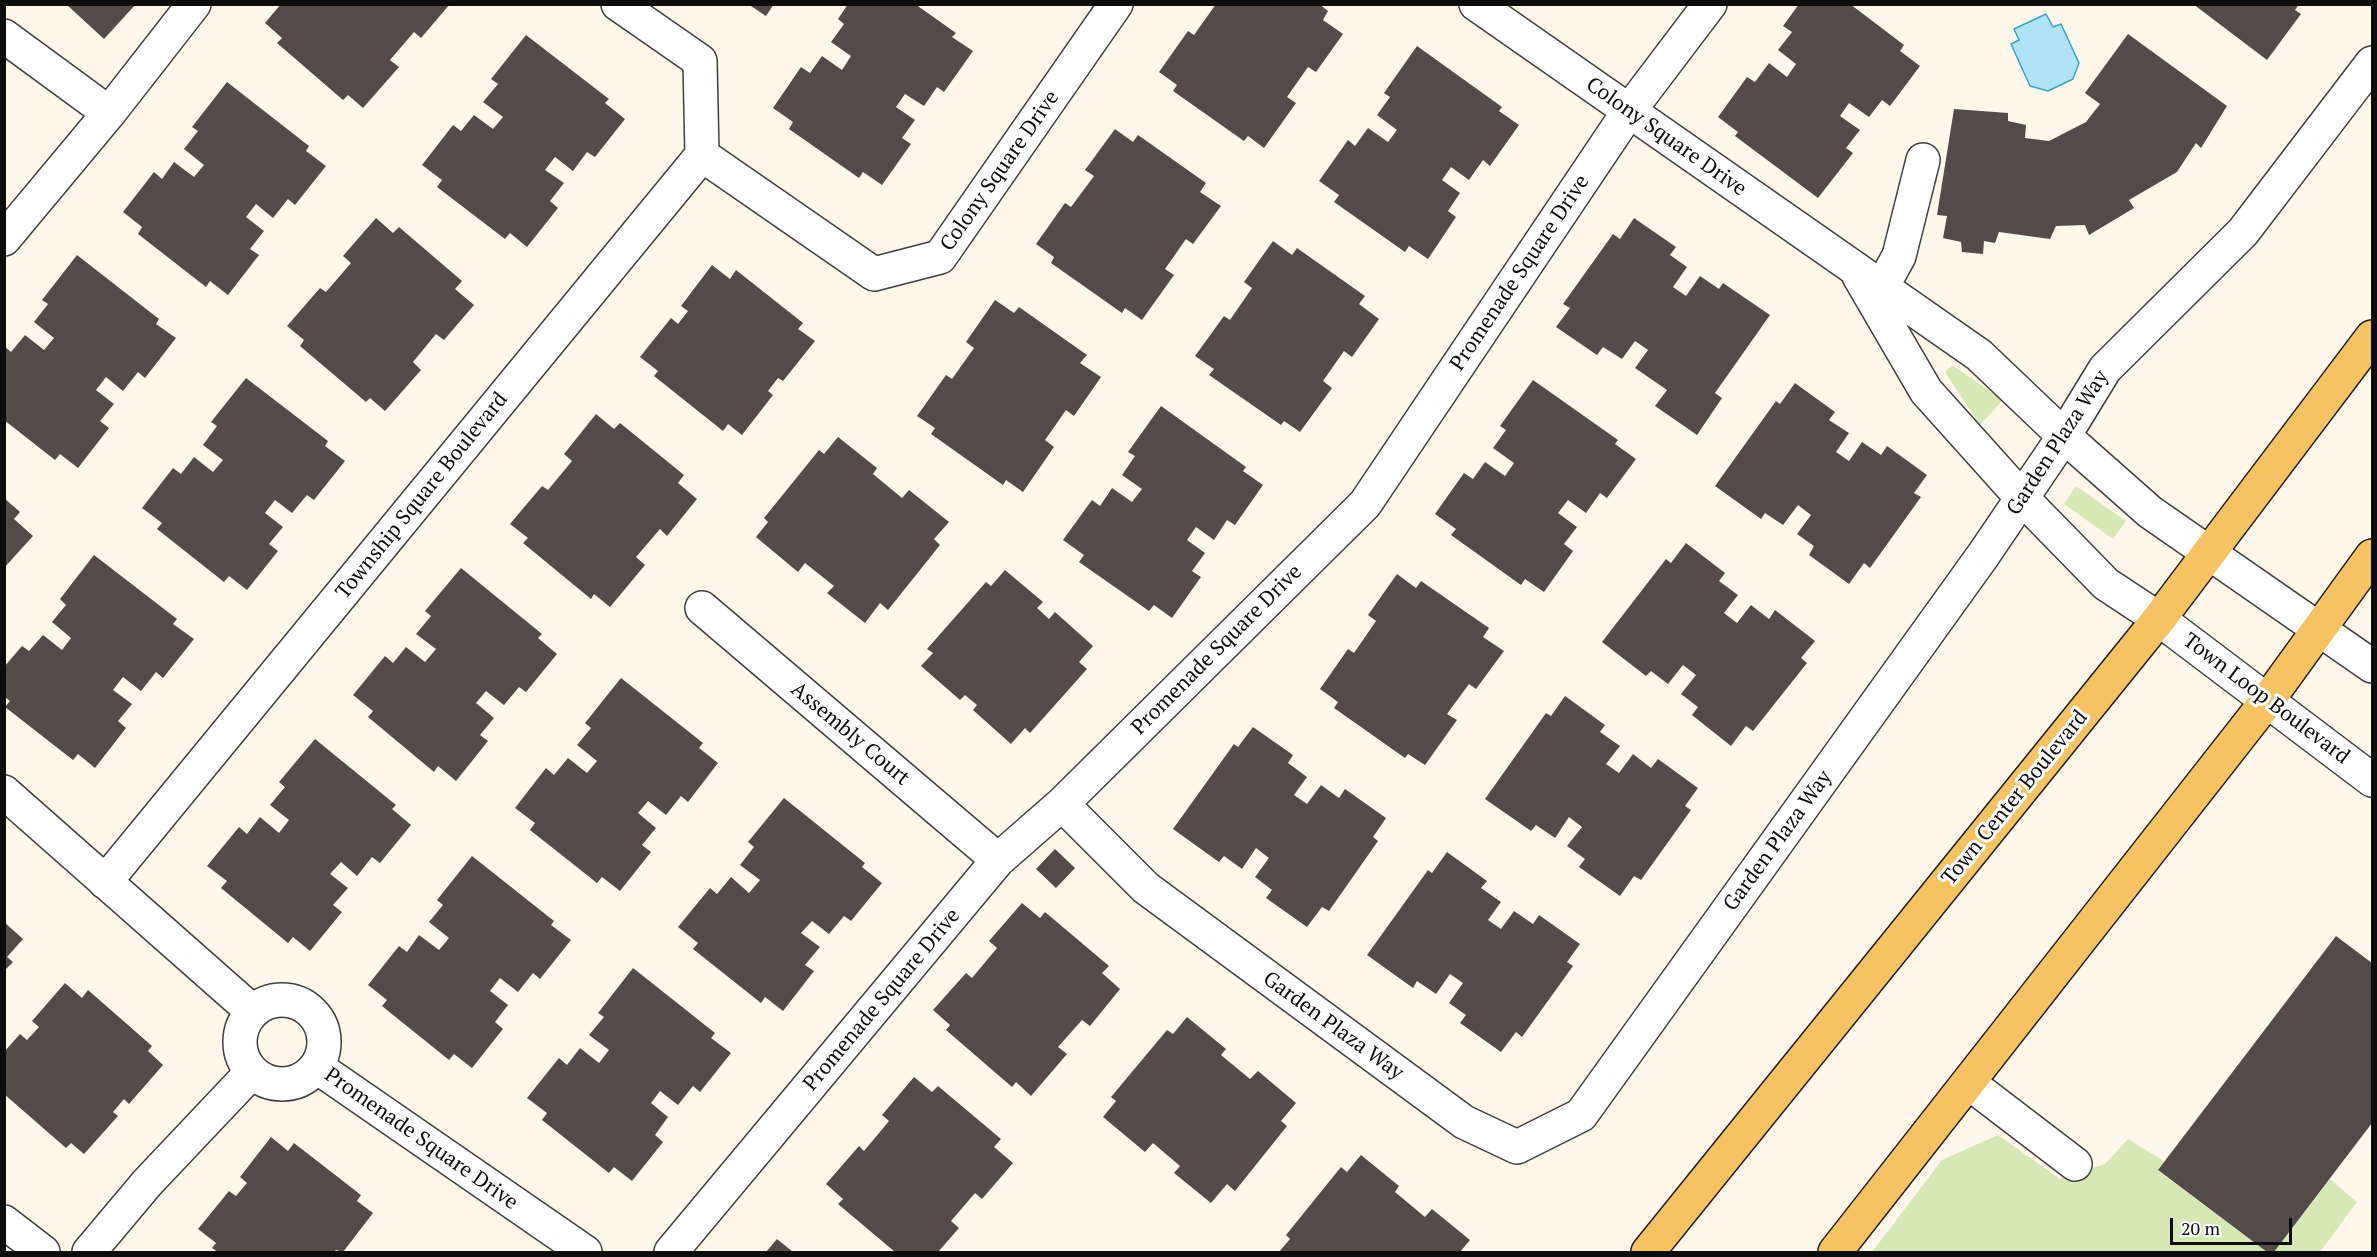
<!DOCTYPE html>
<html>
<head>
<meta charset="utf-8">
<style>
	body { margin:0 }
	#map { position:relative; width:2377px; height:1257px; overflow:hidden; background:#fff8ea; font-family:"PT Serif",serif }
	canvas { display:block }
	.frame { position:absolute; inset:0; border:6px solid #0c0c0c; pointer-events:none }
	.scale { position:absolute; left:2170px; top:1218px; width:122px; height:27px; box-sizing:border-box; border:3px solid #0c0c0c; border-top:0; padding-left:8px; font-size:18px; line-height:21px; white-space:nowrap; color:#0c0c0c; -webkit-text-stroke:4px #fff; paint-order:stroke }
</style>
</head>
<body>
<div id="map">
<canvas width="2377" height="1257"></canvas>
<div class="frame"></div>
<div class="scale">20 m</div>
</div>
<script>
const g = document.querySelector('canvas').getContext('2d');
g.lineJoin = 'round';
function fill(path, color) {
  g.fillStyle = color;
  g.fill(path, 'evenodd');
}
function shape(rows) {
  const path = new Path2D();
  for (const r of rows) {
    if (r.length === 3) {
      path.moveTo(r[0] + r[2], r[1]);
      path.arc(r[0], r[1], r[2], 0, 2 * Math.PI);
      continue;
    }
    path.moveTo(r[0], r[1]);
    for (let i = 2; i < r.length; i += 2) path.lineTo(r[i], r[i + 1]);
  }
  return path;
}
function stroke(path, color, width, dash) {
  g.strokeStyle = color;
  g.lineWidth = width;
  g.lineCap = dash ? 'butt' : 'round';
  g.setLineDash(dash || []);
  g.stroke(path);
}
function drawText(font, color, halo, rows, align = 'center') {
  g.font = font + ' "PT Serif",serif';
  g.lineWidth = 6;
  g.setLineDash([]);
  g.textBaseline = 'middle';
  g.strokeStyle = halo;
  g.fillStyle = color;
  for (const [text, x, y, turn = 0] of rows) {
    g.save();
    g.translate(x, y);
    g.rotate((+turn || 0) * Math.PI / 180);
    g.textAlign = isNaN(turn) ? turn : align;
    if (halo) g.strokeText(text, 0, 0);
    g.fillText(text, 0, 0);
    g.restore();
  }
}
const green = shape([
	[1952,365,2003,400,1980,425,1945,372],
	[2076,486,2126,521,2113,539,2064,504],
	[1998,1135,2060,1179,2105,1164,2128,1139,2164,1161,2158,1171,2267,1252,1872,1252,1942,1160],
	[2330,1179,2357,1202,2320,1252,2274,1252]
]);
const water = shape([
	[2046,14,2053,27,2061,24,2079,63,2073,79,2048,91,2030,86,2011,44,2019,40,2014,29,2046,14]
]);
const building = shape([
	[66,4,136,4,104,39],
	[281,4,450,4,421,38,414,32,390,60,399,67,363,108,348,95,343,100,277,43,282,38,265,23],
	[748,4,774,4,766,16],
	[848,4,915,4,956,33,952,37,973,51,944,92,937,87,924,106,905,94,896,107,915,120,902,138,911,144,882,185,863,172,859,178,789,129,793,122,773,108,801,67,810,73,822,56,842,70,851,56,831,42,844,24,838,19],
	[1216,4,1319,4,1328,11,1323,20,1343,34,1316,72,1308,67,1287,97,1296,103,1264,148,1248,136,1244,141,1173,91,1177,85,1159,72,1188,31,1194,35],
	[1799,4,1850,4,1904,45,1900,51,1920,66,1890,106,1882,100,1869,117,1849,103,1840,116,1860,130,1846,148,1853,153,1818,198,1735,136,1738,132,1718,117,1747,77,1755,82,1769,63,1787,77,1796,64,1778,50,1792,32,1783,26],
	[2193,4,2299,4,2295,10,2301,14,2267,60],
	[2128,34,2227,106,2201,148,2196,143,2177,172,2129,200,2134,208,2089,235,2085,225,2056,226,2050,239,1999,232,1995,243,1984,241,1983,254,1962,252,1961,242,1943,238,1947,216,1937,215,1954,109,2008,113,2008,121,2026,125,2025,138,2049,141,2086,122,2100,104,2085,93],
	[526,35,609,99,605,103,625,119,595,157,587,152,573,171,555,157,545,170,564,183,550,201,558,208,527,247,510,233,505,239,437,187,442,180,422,165,453,125,461,131,474,115,493,129,503,117,483,102,498,84,491,79],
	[1417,46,1502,107,1499,111,1519,125,1490,166,1483,160,1469,180,1451,167,1442,180,1460,193,1448,211,1456,217,1428,259,1409,246,1405,252,1334,202,1339,195,1319,181,1348,140,1355,146,1368,128,1388,142,1397,130,1377,115,1390,97,1384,93],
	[227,82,309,146,306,151,326,166,295,205,288,199,273,218,256,204,246,217,264,231,250,249,259,255,228,295,210,281,206,287,138,234,142,227,123,212,154,172,162,179,174,162,194,177,204,165,184,149,198,131,192,127],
	[1115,129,1133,142,1138,135,1206,183,1200,192,1221,206,1193,244,1186,239,1165,269,1174,275,1142,320,1125,308,1122,313,1051,263,1054,257,1036,244,1065,203,1071,207,1094,176,1085,170],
	[376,218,393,233,399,227,462,281,455,289,474,305,444,340,436,334,413,362,421,370,385,411,370,398,366,402,300,346,304,340,287,326,320,288,326,292,351,263,343,256],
	[1634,218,1676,247,1670,255,1687,267,1673,287,1686,296,1700,276,1719,289,1723,283,1770,315,1715,393,1722,398,1697,435,1655,406,1667,390,1635,368,1648,350,1635,341,1622,359,1603,347,1597,355,1556,327,1570,308,1563,304,1613,234,1620,239],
	[1273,241,1292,255,1297,248,1365,296,1359,304,1379,319,1352,357,1344,351,1323,381,1332,388,1300,432,1284,421,1281,425,1209,375,1214,369,1195,356,1224,316,1230,320,1252,288,1244,282],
	[77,255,159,319,156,324,176,338,145,378,138,372,123,391,106,377,96,390,114,404,100,421,109,428,78,468,60,454,55,460,4,420,4,346,11,352,25,335,44,350,54,338,34,322,48,304,42,300],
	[712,265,730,279,736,270,803,323,798,329,815,341,783,381,778,378,768,391,773,395,742,435,728,424,723,431,654,376,658,371,640,357,671,318,678,324,688,311,681,306],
	[995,300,1014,313,1019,307,1087,355,1080,363,1101,377,1074,416,1066,410,1045,440,1054,447,1023,492,1006,480,1003,485,931,434,935,428,917,416,946,375,952,379,974,348,966,342],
	[246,378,328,441,325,446,345,461,314,500,307,495,292,513,275,500,265,513,283,527,269,544,278,551,247,590,229,576,224,582,157,529,162,523,142,508,173,468,181,474,194,457,213,472,223,460,203,445,217,426,211,422],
	[1533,380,1618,440,1615,444,1636,459,1607,498,1600,493,1586,513,1568,500,1558,513,1577,527,1564,544,1573,551,1544,592,1525,579,1521,585,1451,535,1456,529,1435,514,1464,473,1473,479,1485,462,1505,476,1514,463,1493,448,1506,430,1500,426],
	[1795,383,1835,412,1829,420,1849,433,1836,452,1849,461,1862,442,1881,455,1887,446,1927,475,1914,493,1921,497,1870,568,1864,563,1849,584,1809,555,1814,546,1797,534,1811,515,1798,505,1783,525,1765,513,1761,519,1715,486,1776,401,1780,404],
	[1161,406,1246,467,1243,471,1263,485,1235,525,1227,520,1214,540,1196,527,1187,540,1205,553,1192,571,1201,577,1172,618,1154,605,1149,611,1079,562,1084,555,1063,540,1092,500,1100,506,1112,488,1132,502,1142,489,1122,475,1135,456,1128,452],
	[596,414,614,429,620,423,684,475,678,483,697,499,667,536,660,529,636,557,645,565,610,607,594,594,591,599,523,543,528,538,510,524,542,486,548,490,572,461,564,454],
	[838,437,877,468,873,474,902,498,909,490,949,522,934,539,940,545,888,610,880,603,865,623,827,593,834,586,805,563,798,572,756,537,768,522,764,518,819,450,824,454],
	[4,498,20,512,14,519,33,536,4,568],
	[1686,543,1725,573,1719,581,1738,595,1724,613,1737,623,1751,605,1769,619,1775,610,1815,641,1801,658,1807,663,1753,731,1746,726,1731,746,1692,715,1698,707,1681,694,1696,675,1683,665,1668,684,1651,671,1646,676,1602,642,1666,559,1671,563],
	[94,555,177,619,173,624,194,639,163,678,156,672,141,691,123,677,113,690,132,704,118,721,126,728,95,768,78,754,73,760,5,707,10,701,4,696,4,667,22,646,29,651,43,635,62,650,71,638,52,622,66,605,60,599],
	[461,568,542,634,538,638,557,654,526,692,519,687,504,705,486,691,476,703,494,718,480,735,488,741,456,781,438,766,434,772,368,717,373,711,353,695,385,656,393,663,406,647,425,662,436,649,416,634,431,616,425,611],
	[1005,570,1043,602,1037,608,1049,619,1055,612,1093,646,1079,662,1087,669,1030,733,1025,728,1011,744,973,710,977,705,965,695,960,700,921,666,933,653,927,649,986,582,991,586],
	[1397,574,1416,588,1421,581,1489,628,1483,637,1504,651,1476,689,1469,684,1447,714,1457,720,1425,765,1408,754,1405,758,1334,708,1338,702,1320,689,1348,649,1354,653,1376,621,1368,615],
	[621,678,703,743,699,748,718,763,688,802,681,796,666,815,648,801,638,813,656,828,642,845,651,852,620,891,602,877,597,883,530,830,535,823,515,808,546,768,554,775,568,758,587,773,597,761,577,745,591,728,585,723],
	[1565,696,1605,725,1600,732,1620,746,1606,764,1619,773,1633,754,1651,768,1658,759,1698,788,1685,806,1691,810,1641,880,1634,876,1620,896,1579,867,1585,859,1567,846,1582,827,1569,817,1555,838,1536,825,1531,831,1485,799,1546,713,1551,716],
	[1253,727,1293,755,1288,763,1307,777,1294,795,1307,804,1321,785,1339,798,1345,789,1386,818,1373,837,1378,841,1329,911,1322,907,1307,927,1266,898,1272,890,1255,877,1269,858,1256,848,1242,869,1224,856,1219,862,1173,829,1234,744,1238,747],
	[315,739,396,805,392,809,411,825,380,863,372,857,357,876,341,862,330,874,348,888,333,905,342,912,310,951,293,937,288,943,221,888,227,881,207,866,239,827,247,834,260,817,279,833,289,820,270,805,285,787,279,782],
	[784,798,865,863,862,867,882,883,851,921,844,916,829,934,812,921,801,933,820,947,805,965,814,971,783,1011,765,997,761,1003,693,949,698,943,678,927,710,888,717,894,731,877,749,893,760,880,740,865,754,847,748,842],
	[1055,849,1075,868,1056,888,1036,869],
	[1447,852,1487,881,1481,888,1501,902,1488,920,1501,929,1514,911,1533,924,1539,915,1580,944,1567,962,1573,966,1522,1037,1516,1032,1501,1052,1460,1023,1466,1015,1449,1003,1463,983,1450,974,1436,994,1417,981,1413,988,1367,955,1428,870,1432,873],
	[472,856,554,921,551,925,571,940,540,979,533,973,518,992,500,978,490,991,508,1005,495,1022,503,1029,472,1068,454,1054,449,1060,382,1006,387,1000,368,985,399,946,407,952,419,935,439,950,449,938,429,922,443,905,437,900],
	[1022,903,1040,918,1045,912,1109,966,1102,973,1120,989,1090,1026,1082,1020,1058,1047,1067,1054,1031,1096,1016,1082,1012,1087,946,1030,950,1025,933,1010,966,973,972,978,997,948,989,941],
	[4,922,23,939,7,957,13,962,4,971],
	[2336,936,2372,963,2372,1123,2274,1252,2267,1252,2158,1170],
	[633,968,715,1033,711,1038,731,1053,700,1092,693,1086,678,1105,660,1091,651,1103,668,1117,655,1135,663,1142,632,1181,614,1167,609,1173,542,1120,547,1113,527,1098,559,1058,567,1065,580,1048,599,1063,609,1050,589,1035,604,1017,598,1013],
	[65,983,82,998,88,990,152,1046,148,1051,163,1065,129,1104,124,1099,113,1112,118,1116,84,1154,71,1143,66,1148,4,1094,4,1052,20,1034,27,1040,39,1027,32,1021],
	[1187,1017,1226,1049,1221,1055,1250,1079,1258,1071,1296,1103,1281,1121,1287,1126,1235,1191,1227,1184,1211,1203,1174,1173,1180,1166,1153,1143,1145,1152,1103,1117,1116,1101,1111,1097,1167,1030,1173,1034],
	[914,1077,932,1092,938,1086,1001,1139,994,1147,1013,1163,982,1199,975,1193,951,1221,959,1228,938,1252,895,1252,838,1204,843,1199,826,1184,859,1146,864,1151,889,1121,882,1115],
	[271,1137,288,1151,294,1143,361,1195,357,1201,373,1213,343,1252,336,1250,334,1252,218,1252,212,1248,216,1243,198,1229,229,1191,236,1196,247,1183,240,1177],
	[1361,1155,1399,1186,1395,1192,1425,1217,1432,1209,1470,1240,1460,1252,1279,1252,1290,1239,1286,1235,1341,1167,1347,1172],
	[777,1239,793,1252,766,1252]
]);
const minor = shape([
	[1476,4,1979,355,2064,436,2150,512,2372,666],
	[4,36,109,113],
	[702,155,874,274,940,257,1116,4],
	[4,239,109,113,194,4],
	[1859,276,1926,391,2022,498,2106,584,2159,619,2372,780],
	[1882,287,1899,256,1923,160],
	[702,608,998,860],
	[4,792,252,1011],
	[1062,804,1146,888,1464,1122,1517,1147,1581,1115,1984,554,2064,436,2105,369,2243,232,2372,63],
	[105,882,702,155,700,61,618,4],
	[282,1042,42],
	[317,1067,585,1252],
	[1969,1083,2075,1164],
	[4,1222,43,1252],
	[89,1252,147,1183,251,1073],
	[671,1252,998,860,1062,804,1365,504,1629,111,1710,4]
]);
const major = shape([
	[1648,1252,2159,619,2372,337],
	[1835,1252,2267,701,2372,556]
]);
const streetNames = [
	["Colony Square Drive",1666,137,35],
	["Colony Square Drive",1000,171,-55],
	["Promenade Square Drive",1520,273,-56],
	["Garden Plaza Way",2058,443,-57],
	["Township Square Boulevard",422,496,-51],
	["Promenade Square Drive",1217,650,-45],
	["Town Loop Boulevard",2266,699,37],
	["Assembly Court",850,734,40],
	["Town Center Boulevard",2015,798,-51],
	["Garden Plaza Way",1778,841,-54],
	["Promenade Square Drive",882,1000,-50],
	["Garden Plaza Way",1333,1026,36],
	["Promenade Square Drive",421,1139,35]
];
fill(green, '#d5e8b5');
fill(water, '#b0e3f5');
stroke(water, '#37a2cc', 1.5);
fill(building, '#544b48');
stroke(minor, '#3f3f3f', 36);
stroke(major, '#1d1d1d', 36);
stroke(minor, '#fff', 33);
stroke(major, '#f7c262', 33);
drawText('21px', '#0c0c0c', '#fff', streetNames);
</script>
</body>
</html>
